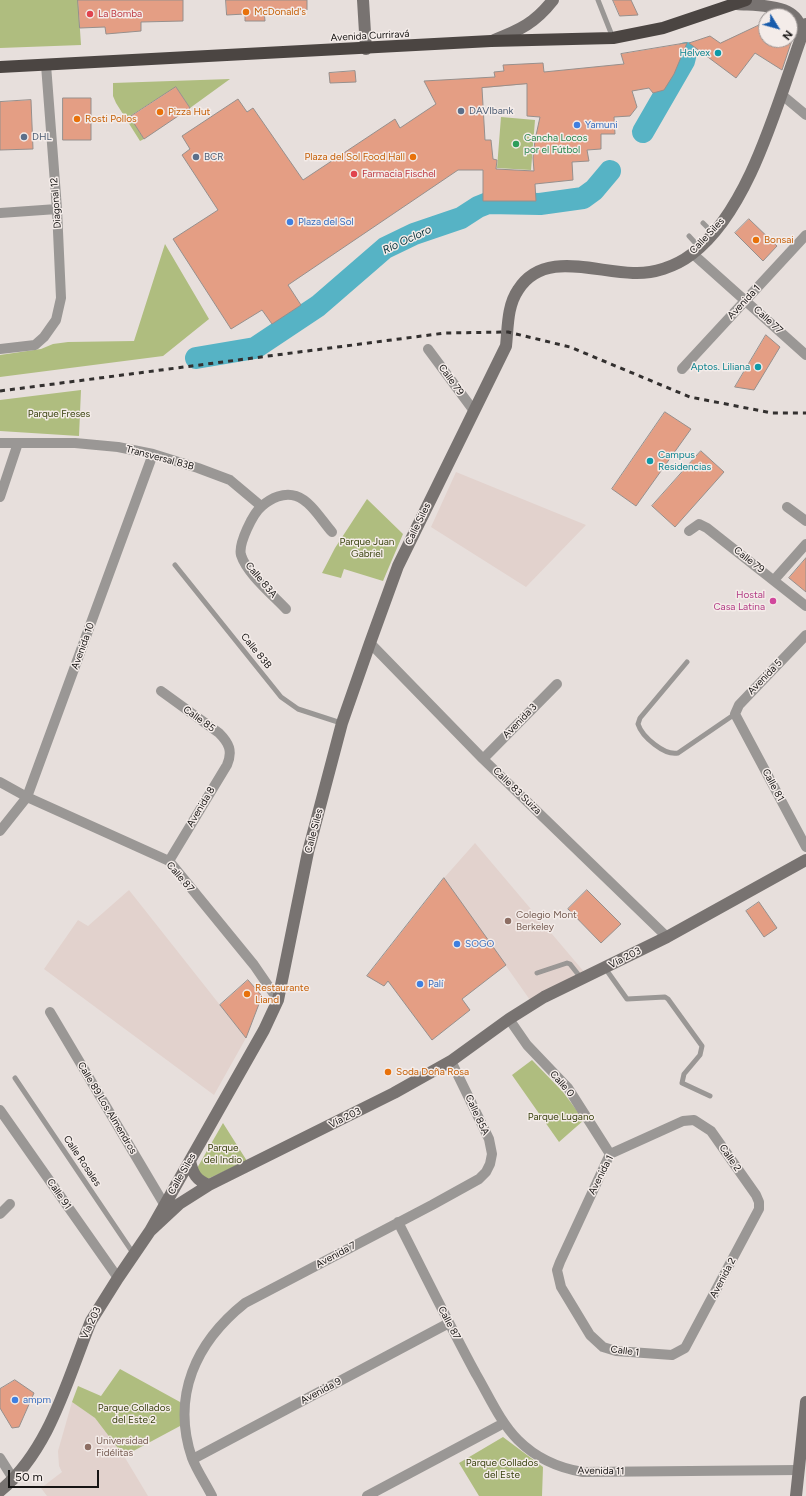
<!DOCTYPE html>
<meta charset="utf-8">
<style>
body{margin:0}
#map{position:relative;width:806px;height:1496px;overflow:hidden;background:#e7dfdc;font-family:Figtree,sans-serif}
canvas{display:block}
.north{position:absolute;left:758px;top:8px;width:40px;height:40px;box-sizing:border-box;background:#f4ece9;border:1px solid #9c9694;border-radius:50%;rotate:127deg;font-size:11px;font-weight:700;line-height:16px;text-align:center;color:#171514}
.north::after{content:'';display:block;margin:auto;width:14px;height:18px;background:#185bab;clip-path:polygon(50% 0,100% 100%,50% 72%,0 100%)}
.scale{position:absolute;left:8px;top:1470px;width:91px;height:18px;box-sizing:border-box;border:2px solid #171514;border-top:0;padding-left:5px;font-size:12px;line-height:14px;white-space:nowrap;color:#171514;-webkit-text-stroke:3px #f4ece9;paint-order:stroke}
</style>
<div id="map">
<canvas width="806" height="1496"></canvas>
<div class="north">N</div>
<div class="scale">50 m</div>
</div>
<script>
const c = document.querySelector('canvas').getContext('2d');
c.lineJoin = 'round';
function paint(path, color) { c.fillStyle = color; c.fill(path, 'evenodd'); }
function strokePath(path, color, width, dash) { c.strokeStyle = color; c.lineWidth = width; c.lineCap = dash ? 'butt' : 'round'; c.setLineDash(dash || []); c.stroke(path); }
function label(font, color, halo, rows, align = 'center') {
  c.font = font + ' Figtree,sans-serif'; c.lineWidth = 3; c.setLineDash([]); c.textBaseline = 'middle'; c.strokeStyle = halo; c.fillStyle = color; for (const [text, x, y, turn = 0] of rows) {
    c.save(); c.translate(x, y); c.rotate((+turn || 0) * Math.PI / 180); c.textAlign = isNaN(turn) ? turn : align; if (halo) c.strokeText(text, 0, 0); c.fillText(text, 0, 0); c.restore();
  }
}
paint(new Path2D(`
 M456,472L586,525L526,587L431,527Z
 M475,843L585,973L530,1000L444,878Z
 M129,890L246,1038L214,1095L44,969L78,920L88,926Z
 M72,1402L95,1418L124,1456L148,1496H47L41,1488L62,1472L59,1466L58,1451Z`), '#e2d2cd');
paint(new Path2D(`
 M0,0H78L81,45L0,48Z
 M230,79L190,108L176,87L130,116L144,139L140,141L116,103L113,96V83Z
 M501,117L535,120L531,170L497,168Z
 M165,244L209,319L163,356L0,377V355L41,349L53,344L68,342L134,341Z
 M81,390L79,436L0,431V400Z
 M367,499L403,534L383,581L344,569L341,578L322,573L335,548Z
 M532,1060L563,1092L584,1120L559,1142L512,1075Z
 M223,1123L247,1161L203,1181L196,1170Z
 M120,1369L180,1402V1426L124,1456L95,1418L72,1402L78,1386L101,1396Z
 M503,1437L543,1467L542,1496H479L459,1463Z`), '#afbd7f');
strokePath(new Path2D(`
 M643,132L684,61L686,53
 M196,358L255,348L318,306L385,248L414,234L461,218L478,207L488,203L540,204L583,198L594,190L610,171`), '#56b3c5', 22);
const building = new Path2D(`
 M78,0H183V21L141,22V31L106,34L105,27L80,28Z
 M226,0H307V10H264L265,21H245V14L227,15Z
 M613,0H631L638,15L620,16Z
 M766,22V40H792L782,70L755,53L736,78L689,43L710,36L720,43Z
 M687,43L674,74L664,90L653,93L649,88L632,91L637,107L630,116L614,117L615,134H601V149L587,150L589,161L572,162L573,180L535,184L536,201H483V170H458L288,285L301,305L272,324L262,310L231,329L173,239L218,210L182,155L190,149L182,136L238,99L247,112L253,108L303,180L395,119L400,128L436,104L424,81L495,77L494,72L504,71L503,65L543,63L544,72L624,64L621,54ZM527,84V116L540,117L535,140L533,158L534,171L496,169L497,160L493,159L491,140H485L482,88Z
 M355,71L356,82L330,83L329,73Z
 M176,87L190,108L144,139L130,117Z
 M63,98H91V140H63Z
 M31,100L33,149L0,150V102Z
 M749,219L777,246L763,261L735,233Z
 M766,335L780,347L754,390L735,387Z
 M665,412L691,429L636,506L612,489Z
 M701,451L724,472L675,527L652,506Z
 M806,558V592L789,578Z
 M444,878L506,965L462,999L470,1010L432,1040L388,981L384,986L367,976Z
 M587,890L621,924L601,943L568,909Z
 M759,902L777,928L764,937L746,911Z
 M248,980L262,996L246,1038L220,1005Z
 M15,1380L34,1393L19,1427L12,1428L0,1408V1389Z`);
paint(building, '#e49e84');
strokePath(building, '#968f8c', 1);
strokePath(new Path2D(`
 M598,0L613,38
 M703,223L713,233
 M689,236L699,247
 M175,565L281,697L298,709L341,723
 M687,662L640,718L638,724C642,737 665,756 678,753L735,714
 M605,968L627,999L665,997L668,999L702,1046L700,1055L684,1074L682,1083L710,1096
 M537,973L567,963L570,964L581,978
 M15,1078L133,1253`), '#9a9795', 5);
strokePath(new Path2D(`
 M782,95L806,115
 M0,213L57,209
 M693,254L806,355
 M0,349L35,345L44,337L56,320L61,298L57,209L46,65
 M428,349L474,411
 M682,369L806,235
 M0,443H75L118,447L153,454L198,468L230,480L261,506
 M0,497L18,443
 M787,507L806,521
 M689,531L699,524L707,528L806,606
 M774,580L806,544
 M286,609C273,595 247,574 241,555C238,544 253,513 262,506C271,498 284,492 296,496C311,501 322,521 332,532
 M806,635L739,705L735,714L806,847
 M370,643L483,759L667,937
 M161,691L219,733C229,743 233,751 227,765L169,861
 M483,759L557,684
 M0,782L27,797L169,861L254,965L278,1000
 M0,831L27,797L153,454
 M50,1012L164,1204
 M509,1019L527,1045L568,1088L610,1154
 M0,1110L118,1278
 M694,1120L711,1131L756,1195L759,1202V1209L685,1348L672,1355L616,1351L603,1347L590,1335L561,1287L557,1270L560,1262L610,1154L683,1121Z
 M0,1214L10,1204
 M398,1222C424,1273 449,1324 476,1374C489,1396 500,1422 518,1440C536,1458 558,1468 583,1472L798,1470
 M0,1458L14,1480
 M193,1459L449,1323
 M212,1496C206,1484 197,1471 192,1458C171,1396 196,1342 245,1303L432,1205L479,1179L486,1172L490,1164L492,1154L489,1139L451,1061
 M367,1496L504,1423`), '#9a9795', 10);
strokePath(new Path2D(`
 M363,0L366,49
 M737,4C761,6 803,3 801,37
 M494,40C520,30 535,23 553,0
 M190,1161C193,1174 196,1180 209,1185
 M150,1231L264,1030L278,1000L308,852L342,723L370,643L398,566L506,346C508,328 507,306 518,290C543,250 594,272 633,273C653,274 675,267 692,254C752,209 780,93 806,24
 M0,1491C50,1450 67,1380 91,1321L118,1278L150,1231L179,1204L209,1185L394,1093L451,1061L509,1019L544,997L667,937L806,860
 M796,1496L806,1402`), '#787371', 12);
strokePath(new Path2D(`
 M0,67L491,41L613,38L663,28L746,0`), '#4b4542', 12);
strokePath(new Path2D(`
 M0,391L445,333L508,332L570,347L690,397L772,413H806`), '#33302f', 3, [5, 5]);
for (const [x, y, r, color] of [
 [246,12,4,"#e8710a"],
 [90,14,4,"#e0444e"],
 [718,53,4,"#0f9aa8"],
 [461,111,4,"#5c6f8a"],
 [160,112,4,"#e8710a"],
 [77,119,4,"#e8710a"],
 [577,125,4,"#3f7fe0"],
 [24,137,4,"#5c6f8a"],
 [516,144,4,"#2e9e5b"],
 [196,157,4,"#5c6f8a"],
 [413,157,4,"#e8710a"],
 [354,174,4,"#e0444e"],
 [290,222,4,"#3f7fe0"],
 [756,240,4,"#e8710a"],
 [758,367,4,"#0f9aa8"],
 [650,461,4,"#0f9aa8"],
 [773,601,4,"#d1479c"],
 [508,921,4,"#8d6e63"],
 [457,944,4,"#3f7fe0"],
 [420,984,4,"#3f7fe0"],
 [247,994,4,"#e8710a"],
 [388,1072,4,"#e8710a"],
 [15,1400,4,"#3f7fe0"],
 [88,1447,4,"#8d6e63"]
]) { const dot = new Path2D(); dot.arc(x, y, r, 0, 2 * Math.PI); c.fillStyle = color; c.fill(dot); strokePath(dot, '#f4ece9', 1.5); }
label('10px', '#c56008', '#f4ece9', [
 ["McDonald's",254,12],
 ["Pizza Hut",168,112],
 ["Rosti Pollos",85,119],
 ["Plaza del Sol Food Hall",405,157,"right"],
 ["Bonsai",764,240],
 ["Restaurante",255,988],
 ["Liand",255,1000],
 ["Soda Doña Rosa",396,1072]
], 'left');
label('10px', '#be3a42', '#f4ece9', [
 ["La Bomba",98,14],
 ["Farmacia Fischel",362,174]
], 'left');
label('10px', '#171514', '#f4ece9', [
 ["Avenida Curriravá",370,36,-3],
 ["Diagonal 12",56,203,-94],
 ["Calle Siles",707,236,-47],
 ["Avenida 1",744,302,-47],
 ["Calle 77",768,320,42],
 ["Calle 79",451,380,54],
 ["Transversal 83B",160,458,15],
 ["Calle Siles",418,524,-64],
 ["Calle 79",749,560,38],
 ["Calle 83A",261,580,50],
 ["Avenida 10",83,646,-70],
 ["Calle 83B",256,651,51],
 ["Avenida 5",765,677,-46],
 ["Calle 85",199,719,36],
 ["Avenida 3",520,721,-46],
 ["Calle 81",773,785,62],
 ["Calle 83 Suiza",517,791,44],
 ["Avenida 8",201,807,-59],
 ["Calle Siles",314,831,-75],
 ["Calle 87",180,877,49],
 ["Vía 203",625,958,-27],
 ["Calle 0",562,1084,49],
 ["Calle 89 Los Almendros",107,1108,59],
 ["Calle 85A",477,1115,65],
 ["Vía 203",345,1118,-26],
 ["Calle 2",730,1158,55],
 ["Calle Rosales",82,1161,56],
 ["Calle Siles",182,1174,-60],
 ["Avenida 1",601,1175,-63],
 ["Calle 91",59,1194,55],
 ["Avenida 7",336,1255,-28],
 ["Avenida 2",723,1278,-62],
 ["Vía 203",91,1323,-65],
 ["Calle 87",449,1323,62],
 ["Calle 1",625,1351,7],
 ["Avenida 9",321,1391,-28],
 ["Avenida 11",601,1471,1]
]);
label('10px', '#0d838f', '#f4ece9', [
 ["Helvex",710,53],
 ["Aptos. Liliana",750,367],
 ["Campus",658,455,"left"],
 ["Residencias",658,467,"left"]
], 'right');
label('10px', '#4e5e75', '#f4ece9', [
 ["DAVIbank",469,111],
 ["DHL",32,137],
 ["BCR",204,157]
], 'left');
label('10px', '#366cbe', '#f4ece9', [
 ["Yamuni",585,125],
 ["Plaza del Sol",298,222],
 ["SOGO",465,944],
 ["Palí",428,984],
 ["ampm",23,1400]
], 'left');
label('10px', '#27864d', '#f4ece9', [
 ["Cancha Locos",524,138],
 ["por el Fútbol",524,150]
], 'left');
label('10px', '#3a430f', '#f4ece9', [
 ["Parque Freses",59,414],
 ["Parque Juan",367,542],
 ["Gabriel",367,554],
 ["Parque Lugano",561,1117],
 ["Parque",223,1148],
 ["del Indio",223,1160],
 ["Parque Collados",134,1408],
 ["del Este 2",134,1420],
 ["Parque Collados",502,1463],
 ["del Este",502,1475]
]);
label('10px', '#b23c85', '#f4ece9', [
 ["Hostal",765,595],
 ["Casa Latina",765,607]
], 'right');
label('10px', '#785e54', '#f4ece9', [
 ["Colegio Mont",516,915],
 ["Berkeley",516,927],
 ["Universidad",96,1441],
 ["Fidélitas",96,1453]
], 'left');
label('italic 11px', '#002f37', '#f4ece9', [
 ["Río Ocloro",407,240,-25]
]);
</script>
